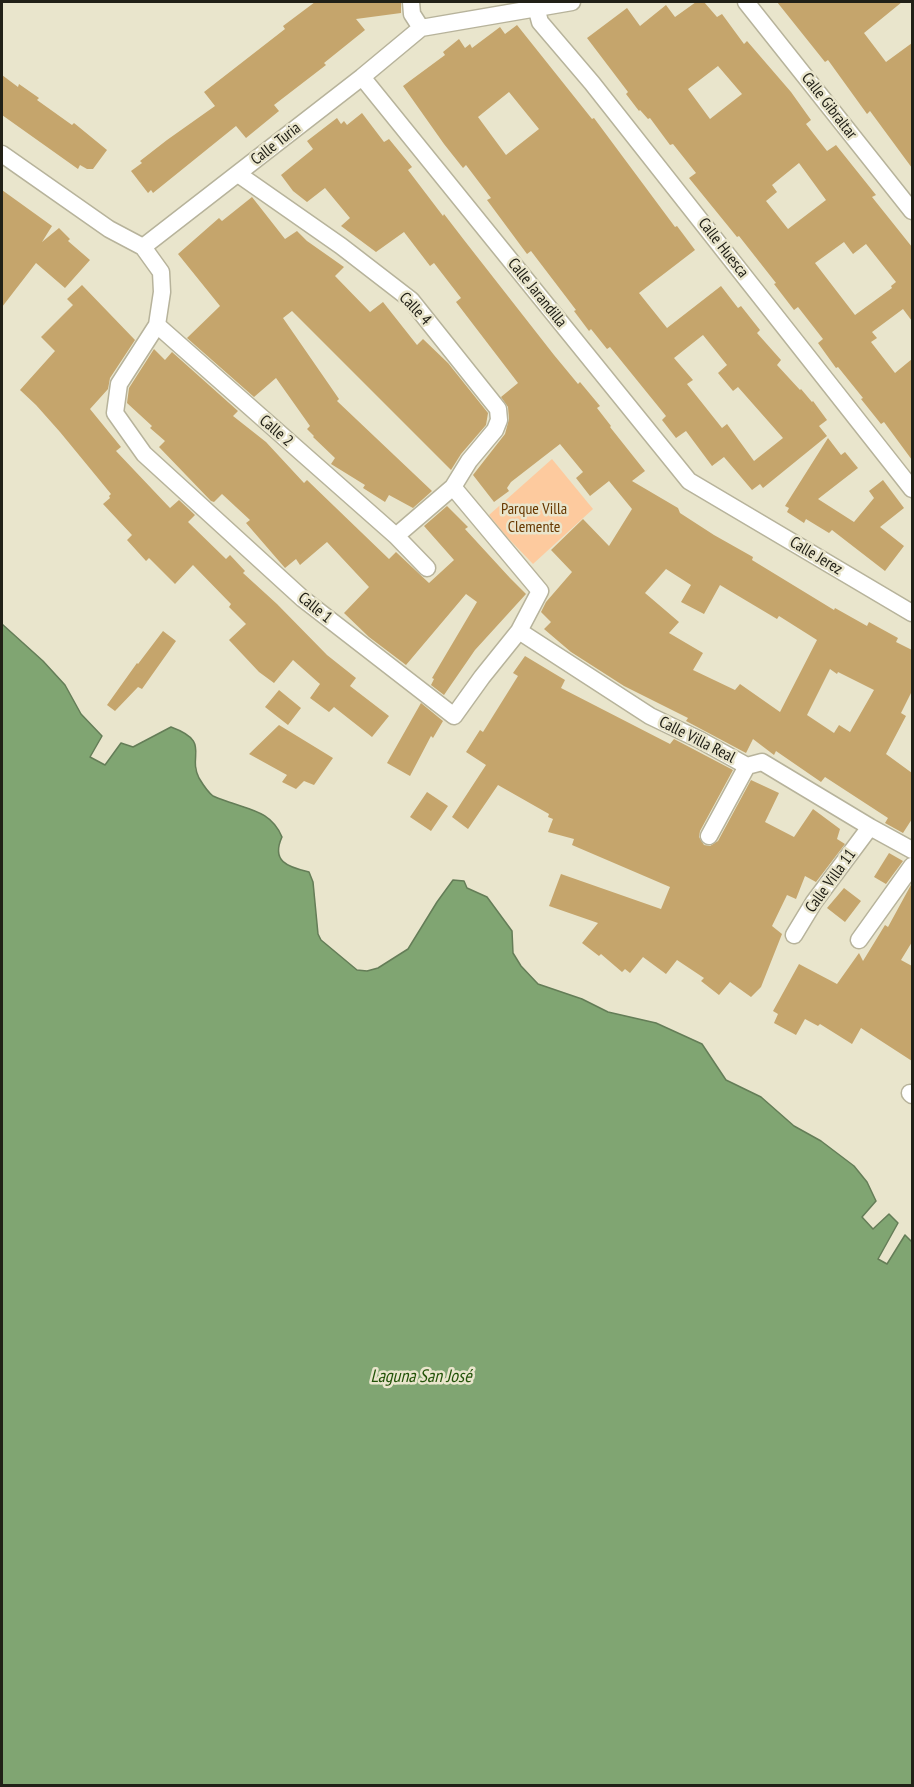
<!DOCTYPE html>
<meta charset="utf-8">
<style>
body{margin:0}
#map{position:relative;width:914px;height:1787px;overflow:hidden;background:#e9e5cc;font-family:"PT Sans Narrow",sans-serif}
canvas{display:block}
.frame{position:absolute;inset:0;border:3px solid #212017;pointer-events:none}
</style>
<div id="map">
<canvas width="914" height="1787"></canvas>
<div class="frame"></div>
</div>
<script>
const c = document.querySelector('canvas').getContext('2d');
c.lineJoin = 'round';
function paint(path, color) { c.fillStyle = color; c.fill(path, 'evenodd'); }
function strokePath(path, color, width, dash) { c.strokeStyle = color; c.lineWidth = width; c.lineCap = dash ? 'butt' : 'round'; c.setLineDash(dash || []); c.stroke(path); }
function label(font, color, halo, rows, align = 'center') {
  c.font = font + ' "PT Sans Narrow",sans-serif'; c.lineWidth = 5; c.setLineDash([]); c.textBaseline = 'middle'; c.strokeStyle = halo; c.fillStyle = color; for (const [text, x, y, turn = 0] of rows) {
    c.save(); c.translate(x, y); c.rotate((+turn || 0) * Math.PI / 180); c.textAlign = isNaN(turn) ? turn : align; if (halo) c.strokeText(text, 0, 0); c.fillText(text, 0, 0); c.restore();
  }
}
paint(new Path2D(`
 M552,459L593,509L533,564L507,537L489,515Z`), '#fdca9e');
const water = new Path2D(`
 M2,624L43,661L65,685L81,714L102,736L90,757L105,765L121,743L133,747L171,727C212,742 187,755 199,778C202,783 209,793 213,796C217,798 223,800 226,801C250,810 271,811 282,837C271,861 287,867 309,872L313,882L318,934L321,940L357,970L367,971L378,968L408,949L437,902L453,880L464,881L467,888L487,897L512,931L513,953L521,966L538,984L582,999L608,1012L656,1023L702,1044L726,1080L761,1097L794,1126L821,1141L854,1166L867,1182L876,1201L862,1217L873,1229L889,1214L898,1223L878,1259L887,1264L905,1235L912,1242V1785H2Z`);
paint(water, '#80a572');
strokePath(water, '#647d57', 1.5);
paint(new Path2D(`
 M315,2H401V13L356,19L365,30L324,63L326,65L274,105L279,111L246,138L236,126L153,193L151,190L148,193L131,171L142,163L140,161L167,140L215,106L204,92L285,29L283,26Z
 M696,2H704L717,17L722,14L744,44L747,41L791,92L811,120L806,124L827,151L836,145L876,195L872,197L912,247V321L903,309L872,332L877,338L871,342L895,373L912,359V460L884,422L881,424L861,399L863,398L838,367L836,368L818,343L823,339L798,307L794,310L774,284L776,283L739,236L737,237L689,178L696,173L673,144L670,145L650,118L648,119L640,110L639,111L626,94L628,92L587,38L627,8L640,26L666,5L675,17ZM718,66L742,94L710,119L688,89ZM799,163L826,200L788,229L766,201L777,192L772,185ZM844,242L853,254L866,244L896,282L891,286L892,288L855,315L815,263Z
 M777,2H902L864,33L886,62L912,43V168L870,111L867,114L828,60L825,62Z
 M517,25L592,119L594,118L675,227L677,226L695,250L639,293L667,328L721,286L738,308L741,306L760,330L757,333L781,360L777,365L800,390L801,389L812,402L813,401L827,420L819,426L827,436L763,488L760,484L752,490L724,457L712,466L686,431L676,438L662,420L666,416L610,347L607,349L591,329L589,331L574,311L576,310L531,251L527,254L487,200L491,198L466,165L463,168L444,144L403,86L445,55L443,52L459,39L465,48L470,44L472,48L500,27L505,34ZM509,92L539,129L506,155L478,117ZM703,335L727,365L718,373L733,391L738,387L783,438L754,461L727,424L722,428L687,384L693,380L674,358Z
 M2,75L18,87L19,84L39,98L37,100L72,125L74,123L107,150L93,169H87L80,165L78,169L2,115Z
 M362,113L384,142L389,139L412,167L408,170L443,216L444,214L464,240L554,355L578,384L580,382L600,406L597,408L611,426L610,427L645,471L632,481L678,508L680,513L714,535L753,557L752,560L834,610L835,608L867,626L869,622L898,638L896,642L912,650V691L901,713L906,716L886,754L912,773V819L903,833L885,823L888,818L825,777L821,782L776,751L774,755L753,739L746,753L686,721L688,718L624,686L571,652L544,629L551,622L541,612L546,602L572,572L551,550L583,519L609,546L632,509L609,481L590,496L576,478L583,472L560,444L511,482L507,488L509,491L494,502L473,475L505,434L509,419L508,407L501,397L518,383L456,302L461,298L434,263L430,266L404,232L376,252L341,226L350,218L325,188L307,202L293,191L281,175L313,149L307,141L337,118L341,124L344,121L347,125ZM666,569L691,585L681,602L704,614L720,585L777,619L779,616L817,640L780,712L740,684L735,690L693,670L703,653L669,633L679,622L645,593ZM830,669L837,674L838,672L874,690L850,732L839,725L834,733L807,715Z
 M2,190L52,226L42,242L59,228L70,239L68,241L90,260L65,288L36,263L2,307Z
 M252,197L285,239L297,231L307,241L344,267L335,276L370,312L383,302L417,345L423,339L448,363L488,413L486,425L461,454L451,470L292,311L283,318L339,399L337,401L432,491L413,508L389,495L385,502L363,488L365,485L331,464L335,458L313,437L314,436L307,429L310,426L276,378L254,397L187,338L220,306L178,254L219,218L222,221Z
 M82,285L135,340L110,378L108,389L90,409L121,447L116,451L170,508L179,500L195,515L188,522L226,559L230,555L245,571L243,573L277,604L327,655L356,678L350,686L389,716L372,737L334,707L329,712L310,698L320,684L293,660L274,683L259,672L229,640L246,624L229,607L231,604L193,565L175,584L149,558L146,561L127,540L132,535L103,504L110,498L109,496L111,494L60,432L36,405L20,390L55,351L41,337L73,305L67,299Z
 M154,349L165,360L172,352L238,411L233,416L266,442L304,483L307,480L389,559L396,552L429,583L454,560L424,526L447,506L468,527L465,529L510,578L526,594L475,650L444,695L431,685L434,679L432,678L477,602L466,594L406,665L369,637L344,613L369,587L327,542L300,565L296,559L285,568L246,523L250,520L222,494L214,502L211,501L159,447L165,441L150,428L152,426L127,403L129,388Z
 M828,438L841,455L845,452L858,468L818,499L854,522L874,498L869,491L883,480L904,508L880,527L904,546L885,571L832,530L829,533L806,519L804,523L787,512L789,508L785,506Z
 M163,631L176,641L142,689L138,687L115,711L107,705L137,663L138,664Z
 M525,656L565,680L561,688L670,744L674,739L733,770L700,831L699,837L704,845L710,846L718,841L751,780L779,793L765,822L794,837L813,809L840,829L837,839L845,844L816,882L805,876L796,899L787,895L772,926L782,934L761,987L751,997L730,982L719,995L701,981L704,978L677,960L666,974L643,957L630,973L625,969L622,972L601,954L599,956L582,943L598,923L549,906L561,874L661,909L670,887L572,845L574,839L548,832L553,819L548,817L549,814L498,785L468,829L452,817L486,765L466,752L480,730L483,732L518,676L513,673Z
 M279,690L301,708L288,725L265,707Z
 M421,703L443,721L433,738L431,736L410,776L387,763Z
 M279,725L333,758L314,785L304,781L296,789L282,782L287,775L249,754Z
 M427,792L448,806L431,831L410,817Z
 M889,853L903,861L886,884L874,877Z
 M912,883V942L901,960L912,966V1061L861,1028L852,1044L820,1024L818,1026L805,1019L796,1035L774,1023L778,1014L773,1011L799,964L837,984L859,953L863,961L885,925L888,927Z
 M844,888L861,901L845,922L827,908Z`), '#c5a56c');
const street = new Path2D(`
 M411,2L412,14L421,28
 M746,2L912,211
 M536,7L540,22L592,83L912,489
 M362,77L689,481L912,613
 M2,154L109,229L143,247L362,77L421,28L572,2
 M238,174L341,246L411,300L498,409L499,420L495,430L469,461L453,487L396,536
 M143,247L161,272L162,292L157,325L119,384L115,413L144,454L303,599L454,716L482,677L519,631L540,591L453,487
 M157,325L396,536L427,568
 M519,631L650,716L700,740L747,766L762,762L870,827L912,850
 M709,836L747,766
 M794,935L814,902L870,827
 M859,940L912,866
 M910,1093L912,1095`);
strokePath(street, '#b7b39b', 19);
strokePath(street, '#fff', 16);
label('16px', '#212017', '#e9e5cc', [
 ["Calle Gibraltar",829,106,52],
 ["Calle Turia",276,144,-38],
 ["Calle Huesca",723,248,52],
 ["Calle Jarandilla",537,293,51],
 ["Calle 4",415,309,47],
 ["Calle 2",276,431,41],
 ["Calle Jerez",816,556,31],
 ["Calle 1",315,608,39],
 ["Calle Villa Real",697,740,27],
 ["Calle Villa 11",831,881,-54]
]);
label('16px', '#673800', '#e9e5cc', [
 ["Parque Villa",534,509],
 ["Clemente",534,527]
]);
label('italic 18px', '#235309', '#e9e5cc', [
 ["Laguna San José",421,1377]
]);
</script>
